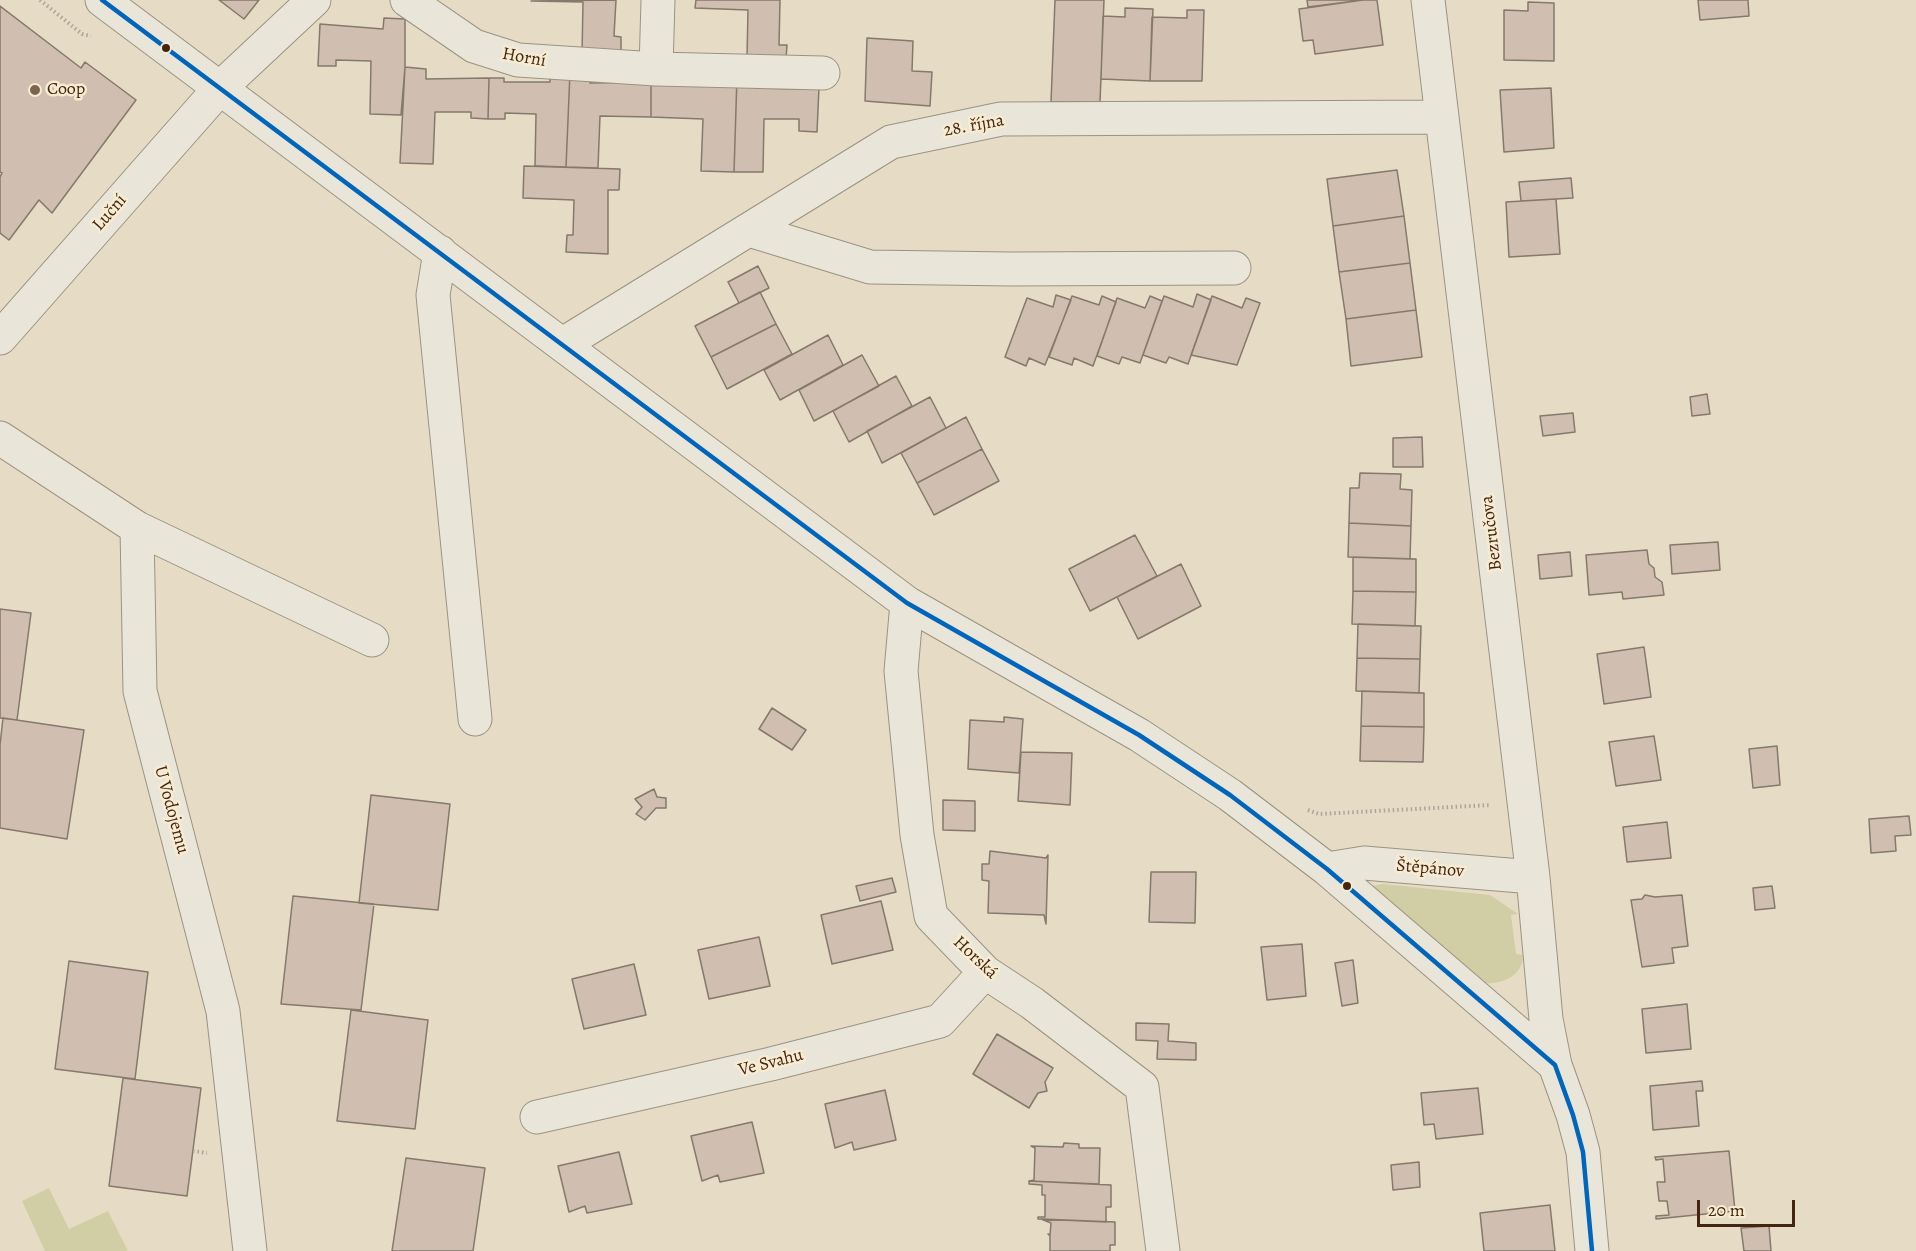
<!DOCTYPE html>
<meta charset="utf-8">
<style>
body{margin:0}
#map{position:relative;width:1916px;height:1251px;overflow:hidden;background:#e6dcc5;font-family:Alegreya,serif}
canvas{display:block}
.scale{position:absolute;left:1697px;top:1200px;width:98px;height:27px;box-sizing:border-box;border:3px solid #432511;border-top:0;padding-left:8px;font-size:18px;line-height:21px;white-space:nowrap;color:#432511;-webkit-text-stroke:4px #f7ecd1;paint-order:stroke}
</style>
<div id="map">
<canvas width="1916" height="1251"></canvas>
<div class="scale">20 m</div>
</div>
<script>
const c = document.querySelector('canvas').getContext('2d');
c.lineJoin = 'round';
function paint(path, color) { c.fillStyle = color; c.fill(path, 'evenodd'); }
function strokePath(path, color, width, dash) { c.strokeStyle = color; c.lineWidth = width; c.lineCap = dash ? 'butt' : 'round'; c.setLineDash(dash || []); c.stroke(path); }
function label(font, color, halo, rows, align = 'center') {
  c.font = font + ' Alegreya,serif'; c.lineWidth = 5; c.setLineDash([]); c.textBaseline = 'middle'; c.strokeStyle = halo; c.fillStyle = color; for (const [text, x, y, turn = 0] of rows) {
    c.save(); c.translate(x, y); c.rotate((+turn || 0) * Math.PI / 180); c.textAlign = isNaN(turn) ? turn : align; if (halo) c.strokeText(text, 0, 0); c.fillText(text, 0, 0); c.restore();
  }
}
paint(new Path2D(`
 M1383,884L1490,895L1518,914L1511,915L1516,954L1523,955C1523,976 1502,985 1483,983L1369,891L1372,886Z
 M49,1188L69,1229L108,1211L128,1251H45L22,1201Z`), '#d1cea5');
const building = new Path2D(`
 M219,0H259L244,19Z
 M616,0L614,36L621,37V56L582,55L583,2L531,1Z
 M696,0H780L779,45H787L786,59L747,58L748,10L695,8Z
 M1055,0H1104L1100,102H1051Z
 M1307,0H1363L1308,7Z
 M1363,0H1377L1383,45L1315,54L1313,40L1303,41L1299,9Z
 M1698,0H1748L1749,16L1700,20Z
 M1528,2L1554,3V61L1504,60V10L1528,11Z
 M0,6L81,68L85,62L136,100L52,213L39,200L9,240L0,233V177L2,173L0,172Z
 M1125,8L1153,9L1150,81L1101,79L1103,16L1125,17Z
 M1187,10H1204L1202,81H1150L1152,17L1187,18Z
 M384,18L405,19V67L401,115L370,114L371,61L336,60V66H318L320,24L383,29Z
 M867,38L913,41L912,71L932,72L930,106L865,101Z
 M405,67L426,69V79L489,78L488,119L471,118V112H435L433,164L400,163Z
 M550,71L570,72L566,167L535,166L536,114L505,113V119H488L489,78H504V82H550Z
 M570,72H590V83L651,82V117L600,116L598,168L566,167Z
 M737,76L734,172L701,171L703,119L651,117V82Z
 M737,76L755,88L801,89V86L819,87L817,132L799,131V119H764L763,172H734Z
 M1551,88L1554,148L1504,152L1500,90Z
 M524,166L620,169L619,190H608V254L566,252L567,235H573L574,200L523,198Z
 M1397,170L1404,216L1333,226L1327,179Z
 M1571,178L1573,198L1521,201L1519,182Z
 M1556,199L1560,254L1509,257L1506,202Z
 M1404,216L1410,263L1339,272L1333,226Z
 M1410,263L1416,310L1346,319L1339,272Z
 M758,266L769,288L739,303L728,282Z
 M760,292L776,324L711,357L695,326Z
 M1197,294L1211,300L1188,364L1169,357L1166,363L1143,355L1164,296L1193,307Z
 M1056,295L1071,300L1045,365L1029,358L1026,366L1005,357L1027,298L1053,307Z
 M1072,296L1099,305L1102,296L1116,302L1093,366L1074,358L1072,365L1049,357Z
 M1150,296L1162,301L1140,363L1122,357L1119,364L1097,356L1117,298L1145,308Z
 M1212,296L1242,308L1246,298L1260,303L1237,365L1191,355Z
 M1416,310L1422,357L1351,366L1346,319Z
 M776,324L792,354L727,389L711,357Z
 M828,335L843,365L780,400L764,370Z
 M862,355L879,386L814,421L799,390Z
 M896,376L912,406L849,442L833,411Z
 M1707,394L1710,414L1692,416L1690,397Z
 M930,397L946,428L882,463L867,431Z
 M1573,413L1575,432L1543,436L1540,416Z
 M966,417L982,449L917,483L901,453Z
 M1422,437L1423,467H1393V438Z
 M982,449L999,481L934,515L917,483Z
 M1360,473L1401,474L1400,489L1412,490L1411,526L1349,523L1350,488H1359Z
 M1349,523L1411,526L1410,559L1348,557Z
 M1135,535L1157,576L1090,611L1069,569Z
 M1718,542L1720,570L1672,574L1670,545Z
 M1647,550L1649,564L1654,568L1655,577L1662,582L1664,595L1623,599L1622,592L1589,595L1586,555Z
 M1570,552L1572,576L1540,579L1538,555Z
 M1353,557L1416,559V592L1353,591Z
 M1181,564L1201,606L1138,639L1117,597Z
 M1353,591L1416,592L1415,626L1352,624Z
 M0,609L31,613L17,720L0,718Z
 M1358,624L1421,626L1420,659L1357,658Z
 M1644,647L1651,697L1604,704L1597,654Z
 M1357,658L1420,659L1419,693L1356,691Z
 M1362,691L1424,693V727L1361,726Z
 M772,708L806,730L792,750L759,729Z
 M1004,717L1023,719L1019,773L968,769L970,720L1004,722Z
 M3,718L84,730L67,839L0,828V745Z
 M1361,726L1424,727L1423,762L1360,761Z
 M1654,736L1661,780L1616,786L1609,742Z
 M1777,746L1780,785L1753,788L1749,749Z
 M1021,752L1072,753L1070,805L1018,801Z
 M654,789L657,797L666,798V808H656L645,820L636,814L642,807L635,799Z
 M371,795L450,804L438,910L359,903Z
 M943,800L975,801V831L943,830Z
 M1909,816L1911,835L1895,836L1896,851L1871,853L1869,819Z
 M1667,822L1671,858L1627,862L1623,827Z
 M990,851L1046,858L1048,855L1046,924L1044,915L988,913L989,881L982,880V864H989Z
 M1151,872H1196L1195,923L1149,922Z
 M892,878L896,892L860,901L856,886Z
 M1772,886L1775,908L1755,910L1753,888Z
 M1645,895L1655,897L1682,895L1688,946L1672,948L1674,963L1642,967L1631,900L1642,899Z
 M293,896L374,904L361,1010L281,1004Z
 M881,901L893,950L832,964L821,915Z
 M759,937L770,986L709,999L698,950Z
 M1302,944L1306,996L1267,1000L1261,947Z
 M1353,960L1358,1003L1342,1006L1335,963Z
 M69,961L148,972L135,1079L55,1069Z
 M634,964L646,1015L584,1029L572,979Z
 M1687,1004L1691,1049L1646,1053L1642,1009Z
 M351,1010L428,1020L415,1129L337,1121Z
 M1136,1023L1169,1024L1168,1041L1196,1043V1060L1157,1059L1158,1041L1136,1040Z
 M997,1034L1053,1068L1045,1082L1047,1091L1038,1093L1029,1108L973,1074Z
 M123,1078L201,1088L187,1196L109,1186Z
 M1702,1081L1703,1091H1696L1699,1126L1653,1130L1650,1086Z
 M1478,1088L1483,1134L1436,1139L1434,1124L1424,1125L1421,1093Z
 M885,1090L896,1140L854,1150L852,1142L835,1148L825,1104Z
 M752,1122L764,1173L720,1182L718,1175L702,1181L691,1136Z
 M1064,1143L1079,1144V1148H1100L1099,1184L1029,1181L1034,1180L1035,1148L1031,1146L1063,1147Z
 M1729,1151L1735,1211L1656,1219V1216L1669,1215L1667,1201H1659L1657,1182H1665L1663,1159L1656,1160L1655,1157Z
 M619,1152L632,1204L587,1213L585,1206L569,1212L558,1166Z
 M406,1158L485,1168L473,1251H392Z
 M1419,1162L1420,1187L1393,1190L1391,1165Z
 M1029,1181L1111,1185V1207H1106V1222L1038,1219V1217H1045V1195H1042V1185L1029,1184Z
 M1550,1205L1555,1251H1484L1480,1213Z
 M1041,1219L1115,1222V1245H1110V1251H1050V1236L1048,1234L1050,1235L1051,1223Z
 M1769,1226L1771,1251H1744L1741,1228Z`);
paint(building, '#d0bfb1');
strokePath(building, '#84796b', 1.5);
const minor = new Path2D(`
 M102,0L907,603L1139,735L1230,795L1327,869L1555,1065L1573,1115L1583,1152L1592,1251
 M407,0L474,46L518,60L656,69L823,73
 M1428,0L1533,877L1546,1019L1555,1065
 M656,69L658,0
 M749,230L870,267L1010,269L1234,268
 M440,252L433,295L475,719
 M0,338L220,88L314,0
 M563,344L891,142L1001,119L1442,117
 M0,438L137,528L140,691L223,1011L250,1251
 M137,528L372,640
 M907,603L901,671L917,835L931,916L985,972L1032,1003L1142,1087L1163,1251
 M1327,869L1364,863L1533,877
 M537,1117L771,1064L940,1021L985,972`);
strokePath(minor, '#9b9282', 35);
strokePath(new Path2D(`
 M40,0L82,34L91,36
 M1308,810L1319,814L1491,805
 M193,1151L207,1153`), '#aba49a', 4, [1.5, 3]);
strokePath(minor, '#eae5d9', 33);
strokePath(new Path2D(`
 M102,0L907,603L1139,735L1230,795L1327,869L1555,1065L1573,1115L1583,1152L1592,1251`), '#0065bd', 4.5);
for (const [x, y, r, color] of [
 [166,48,5,"#432511"],
 [35,90,6,"#7c6550"],
 [1347,886,5,"#432511"]
]) { const dot = new Path2D(); dot.arc(x, y, r, 0, 2 * Math.PI); c.fillStyle = color; c.fill(dot); strokePath(dot, '#f7ecd1', 2); }
label('18px', '#432511', '#f7ecd1', [
 ["Horní",524,58,10],
 ["28. října",974,126,-10],
 ["Luční",110,213,-49],
 ["Bezručova",1492,533,-97],
 ["U Vodojemu",171,810,75],
 ["Štěpánov",1430,869,5],
 ["Horská",975,958,43],
 ["Ve Svahu",771,1063,-14]
]);
label('18px', '#432511', '#f7ecd1', [
 ["Coop",47,90]
], 'left');
</script>
